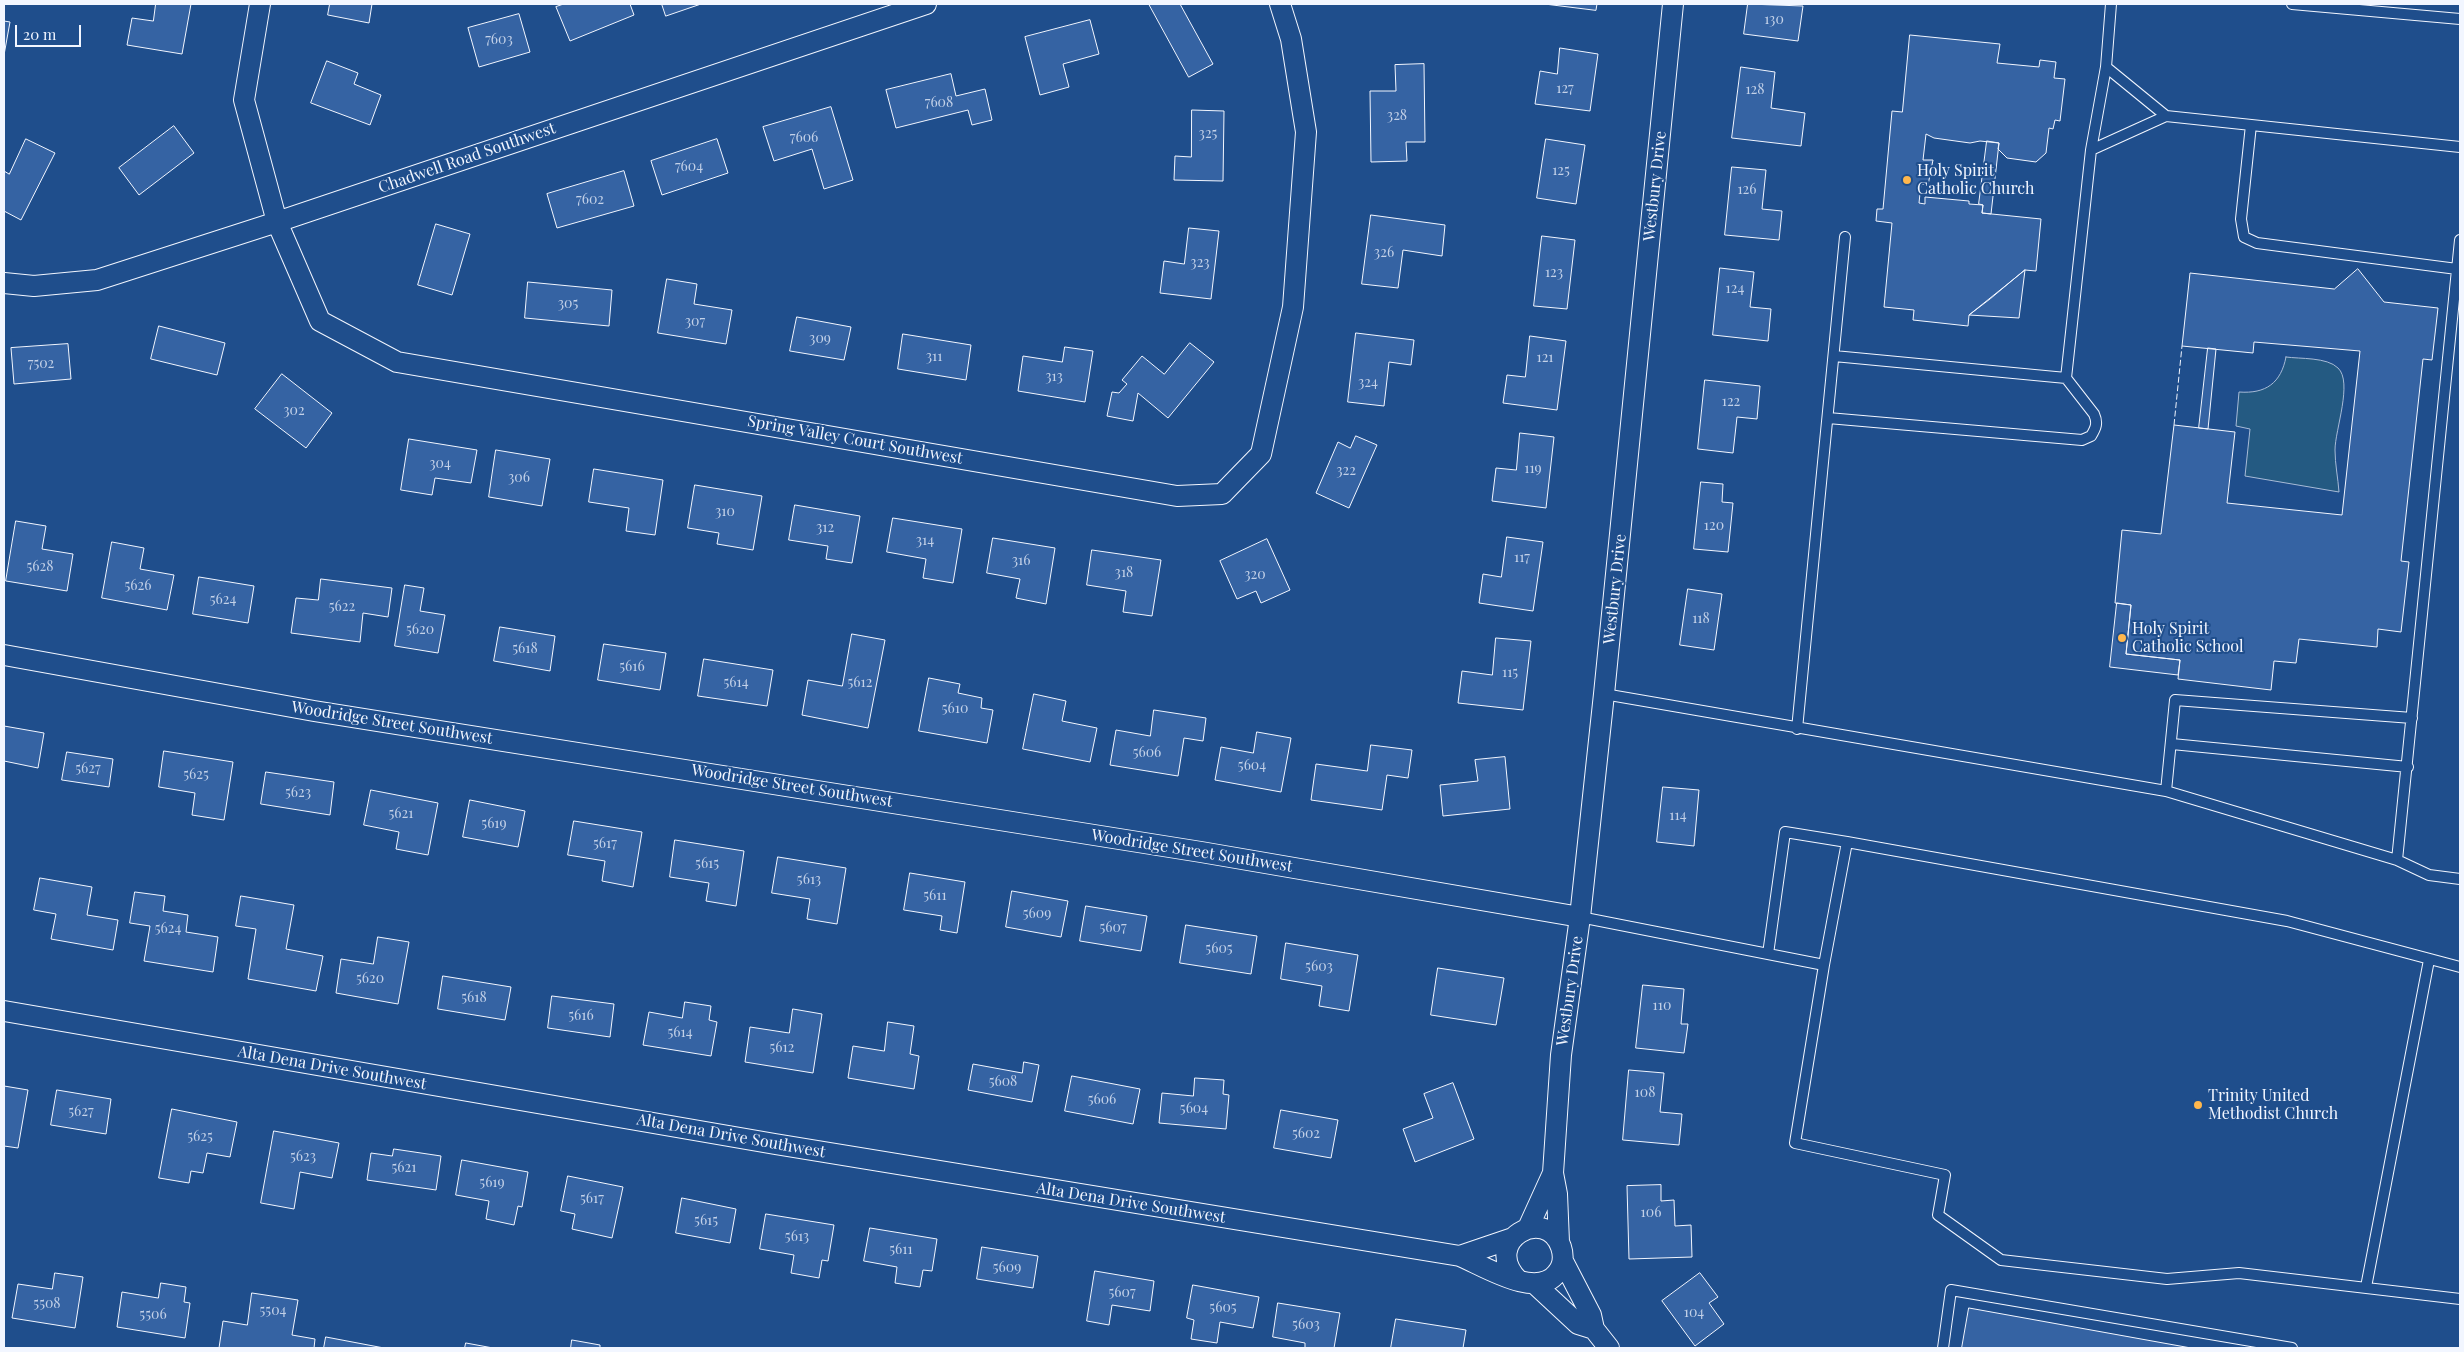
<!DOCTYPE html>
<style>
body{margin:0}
#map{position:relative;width:2464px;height:1352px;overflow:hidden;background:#1f4e8c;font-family:"Playfair Display",serif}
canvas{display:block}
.frame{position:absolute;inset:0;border:5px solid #f2f6ff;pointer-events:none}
.scale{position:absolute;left:15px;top:25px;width:66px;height:22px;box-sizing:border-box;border:2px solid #f2f6ff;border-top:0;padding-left:6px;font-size:15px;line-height:18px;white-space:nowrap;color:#f2f6ff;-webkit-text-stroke:4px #1f4e8c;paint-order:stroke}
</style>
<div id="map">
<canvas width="2464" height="1352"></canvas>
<div class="frame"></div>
<div class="scale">20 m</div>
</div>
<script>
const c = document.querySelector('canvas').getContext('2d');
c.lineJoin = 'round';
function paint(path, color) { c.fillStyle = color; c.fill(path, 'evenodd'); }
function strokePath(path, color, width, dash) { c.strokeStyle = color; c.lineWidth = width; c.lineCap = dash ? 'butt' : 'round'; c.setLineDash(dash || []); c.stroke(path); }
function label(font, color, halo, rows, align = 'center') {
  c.font = font + ' "Playfair Display",serif'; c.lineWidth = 4; c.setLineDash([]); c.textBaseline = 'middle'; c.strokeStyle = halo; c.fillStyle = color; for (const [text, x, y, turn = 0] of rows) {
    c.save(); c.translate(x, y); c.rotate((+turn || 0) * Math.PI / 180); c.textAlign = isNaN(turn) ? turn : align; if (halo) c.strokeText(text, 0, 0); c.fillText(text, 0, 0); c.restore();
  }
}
const green = new Path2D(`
 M2286,357C2300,359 2327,357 2338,368C2353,382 2335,430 2335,450C2335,464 2338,478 2339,492L2245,476L2250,429L2236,426L2239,392C2266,394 2281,383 2286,357Z`);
paint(green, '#245a82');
strokePath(green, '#a8bbd7', 1);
const building = new Path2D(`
 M156,4H191L182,54L127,45L132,18L153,21Z
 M330,4H372L369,23L328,15Z
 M564,4H630L634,15L570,41L556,7Z
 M662,4H701L666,16Z
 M1149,4H1180L1213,64L1189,77Z
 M1545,4H1597L1596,10Z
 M1748,4L1803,6L1798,41L1744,34Z
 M519,14L530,52L479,67L468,28Z
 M1090,20L1099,54L1063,64L1069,87L1040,95L1025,37Z
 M4,21L10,22L4,55Z
 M1910,35L2000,44L1997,63L2039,67L2040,60L2056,62L2054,78L2065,79L2060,121L2055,120L2053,129L2049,128L2046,153L2036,162L2007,158L1998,149L1999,143L1980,141L1970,143L1934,138L1926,134L1923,160H1933L1928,185L1921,184L1919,203L1925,204V197L1969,201V204L1983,205L1982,213L2041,219L2036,271L2025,270L1969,315L1968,326L1913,320L1914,310L1884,307L1892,223L1876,221L1877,209H1883L1892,111L1902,112Z
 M1560,48L1598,54L1590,111L1535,104L1540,71L1557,74Z
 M327,61L358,73L354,84L381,95L370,125L311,103Z
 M1424,64L1425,142H1406L1407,161L1371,162L1370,91H1396L1395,65Z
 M1741,67L1775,72L1771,108L1805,113L1801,146L1732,138Z
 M951,74L956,96L985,89L992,120L972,125L968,110L896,128L886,90Z
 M831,107L853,180L824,189L812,149L774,161L763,127Z
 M1192,110L1224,111L1223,181L1174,180L1175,156L1191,157Z
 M174,126L194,153L139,195L119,168Z
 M26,139L55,153L21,220L4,211V171L9,174Z
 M717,139L728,173L662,195L651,161Z
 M1546,139L1585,145L1576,204L1537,198Z
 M1987,141L1999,143L1991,214L1982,213L1983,205L1979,204Z
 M1732,167L1766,170L1762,209L1782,211L1779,240L1725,235Z
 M624,171L634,206L557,228L547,194Z
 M1371,215L1445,225L1442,256L1403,250L1398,288L1362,284Z
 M436,224L470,234L452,295L418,285Z
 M1189,228L1219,231L1211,299L1160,293L1164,261L1184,264Z
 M1542,236L1575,240L1567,309L1534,306Z
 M1720,268L1754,272L1750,307L1771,309L1768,341L1713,335Z
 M2358,269L2384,302L2438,308L2432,360L2423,359L2401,561L2409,562L2401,632L2378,629L2377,647L2299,639L2296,663L2274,661L2271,690L2178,679L2180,660L2126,654L2131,605L2115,603L2122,530L2161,534L2174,425L2235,432L2227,503L2342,515L2360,351L2254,342L2253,353L2182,346L2190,273L2334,289Z
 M2025,270L2019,318L1969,315L1990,299Z
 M667,279L697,284L694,304L732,310L726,344L658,333Z
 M528,282L612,290L609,326L525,318Z
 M797,317L851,327L844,360L790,351Z
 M159,326L225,343L217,375L151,359Z
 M1356,333L1414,340L1411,365L1389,362L1384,406L1348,402Z
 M903,334L971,345L966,380L898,369Z
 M1530,336L1566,341L1557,410L1503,403L1507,375L1525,377Z
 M1190,343L1214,362L1168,418L1138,393L1133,421L1107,416L1112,392L1119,393L1127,384L1122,380L1142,356L1164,374Z
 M68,344L71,379L14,384L11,348Z
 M1065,347L1093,351L1085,402L1018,391L1023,356L1062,362Z
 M2208,348L2216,349L2208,429L2199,428Z
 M282,374L332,413L306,448L255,409Z
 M1705,380L1760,386L1757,419L1737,417L1733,453L1698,449Z
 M1520,433L1554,437L1546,508L1492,501L1496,468L1516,470Z
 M1356,436L1377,445L1349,508L1316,493L1338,442L1350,448Z
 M409,439L477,450L471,483L435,478L432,495L401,490Z
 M496,450L550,459L542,506L489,497Z
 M594,469L663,480L655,535L626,531L629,508L589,502Z
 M1701,482L1723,484L1722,502L1733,503L1728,552L1694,549Z
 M695,485L762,496L753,550L717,544L719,533L688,528Z
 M795,505L860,516L852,563L826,559L828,546L789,540Z
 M893,518L962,529L953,583L923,578L926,559L887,552Z
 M16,521L46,526L42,549L73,554L67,591L6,581Z
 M1507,537L1543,542L1533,611L1479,603L1483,574L1501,577Z
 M993,538L1055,548L1046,604L1016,598L1020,579L987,573Z
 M1267,539L1290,590L1261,603L1256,591L1237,599L1220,561Z
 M112,542L144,548L140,569L174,575L167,610L102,598Z
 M1092,550L1161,560L1152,616L1123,612L1126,591L1087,585Z
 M199,577L254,586L248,623L193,614Z
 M321,579L392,588L388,617L363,613L360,642L291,633L296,598L318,600Z
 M405,585L424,588L420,611L445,615L438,653L395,646Z
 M1688,589L1722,594L1714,650L1680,645Z
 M2117,603L2131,605L2126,654L2180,660L2178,675L2110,667Z
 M500,627L555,636L550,671L494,661Z
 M852,634L885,640L868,728L802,715L808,680L842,686Z
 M1496,638L1531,641L1523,710L1458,703L1462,671L1492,675Z
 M604,644L666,653L660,690L598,680Z
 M704,659L773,670L767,706L698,696Z
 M929,678L960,684L958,693L982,698L981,708L993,710L987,743L919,731Z
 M1034,694L1066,701L1062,721L1097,728L1090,762L1023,749Z
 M1154,710L1206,718L1203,741L1184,738L1178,776L1110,765L1116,730L1150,736Z
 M4,726L44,733L38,768L4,761Z
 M1257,732L1291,738L1281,792L1215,780L1221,747L1253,753Z
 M1371,745L1412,750L1408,778L1387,775L1382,810L1311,800L1316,764L1367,771Z
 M164,751L233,762L224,820L192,815L195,793L159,787Z
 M67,752L113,759L109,787L62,780Z
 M1505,757L1510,809L1443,816L1440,785L1478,781L1475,760Z
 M266,772L334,782L330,815L261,804Z
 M1663,787L1699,790L1694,846L1657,842Z
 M371,790L438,803L428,855L396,849L399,832L364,825Z
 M470,800L525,811L518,847L463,837Z
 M574,821L642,832L633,887L602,881L605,861L568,855Z
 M675,840L744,851L736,906L706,901L709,883L670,877Z
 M778,857L846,868L837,924L807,919L810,899L772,893Z
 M910,873L965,882L957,933L940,930L942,916L904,910Z
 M40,878L92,887L87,915L118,920L113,950L51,939L56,914L34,910Z
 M1012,891L1068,901L1061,937L1006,927Z
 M135,892L165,896L163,911L188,915L186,932L218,937L213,972L144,961L150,926L130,923Z
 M241,896L294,905L286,949L323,956L316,991L248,979L256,929L236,926Z
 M1086,906L1147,916L1141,951L1080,941Z
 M1186,925L1257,936L1251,974L1180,963Z
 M378,937L409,942L398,1004L336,993L341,959L373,964Z
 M1286,943L1358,955L1349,1011L1319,1006L1322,986L1281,979Z
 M1438,968L1504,978L1496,1025L1431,1015Z
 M443,976L511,987L505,1020L438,1009Z
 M1643,985L1684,989L1681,1024H1688L1684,1053L1636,1048Z
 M552,996L614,1004L610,1037L548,1028Z
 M685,1002L711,1006L709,1020L717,1022L711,1056L643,1045L649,1012L682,1018Z
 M793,1009L822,1014L813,1073L745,1062L750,1027L789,1033Z
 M888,1022L914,1026L910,1054L919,1056L914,1089L848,1078L853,1046L884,1051Z
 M1024,1062L1039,1065L1032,1102L968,1090L973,1064L1022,1073Z
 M1629,1070L1664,1073L1660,1112L1682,1114L1679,1145L1623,1140Z
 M1072,1076L1140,1089L1133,1124L1065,1111Z
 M1195,1078L1224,1080L1223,1094L1229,1095L1226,1129L1159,1123L1162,1093L1193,1096Z
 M1453,1083L1474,1139L1415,1162L1403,1129L1433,1118L1424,1094Z
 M4,1086L28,1090L18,1148L4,1146Z
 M57,1090L111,1099L106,1134L51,1125Z
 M172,1109L237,1122L230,1157L207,1153L203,1173L191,1171L189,1183L159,1178Z
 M1281,1110L1338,1120L1331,1158L1274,1148Z
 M274,1131L339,1143L332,1178L300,1172L294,1209L261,1203Z
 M394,1149L441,1156L436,1190L367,1180L371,1153L392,1156Z
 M462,1160L528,1172L522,1207L518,1206L514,1225L486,1219L489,1201L456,1195Z
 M568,1176L623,1187L612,1238L572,1229L575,1214L561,1211Z
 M1661,1185V1201L1674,1200L1675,1226L1691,1225L1692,1257L1629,1259L1627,1186Z
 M682,1198L736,1209L730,1243L676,1233Z
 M766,1214L834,1225L828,1261L822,1260L819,1278L791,1273L794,1255L760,1249Z
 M870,1228L937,1239L932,1271L923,1270L920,1287L895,1283L897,1267L864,1261Z
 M982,1247L1038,1256L1033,1288L977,1279Z
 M1095,1271L1154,1281L1150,1311L1112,1305L1109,1325L1087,1321Z
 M55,1273L83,1277L75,1328L12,1318L18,1284L52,1289Z
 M1700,1273L1718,1297L1709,1303L1724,1324L1695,1346L1662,1301Z
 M161,1283L186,1287L184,1302L190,1303L185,1338L117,1327L122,1292L158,1298Z
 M1193,1285L1259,1297L1253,1328L1220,1322L1217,1343L1191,1339L1194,1320L1187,1318Z
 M252,1293L298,1300L292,1335L315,1339L314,1348H219L223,1321L247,1325Z
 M1278,1303L1340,1313L1334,1348H1305V1343L1273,1337Z
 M1969,1308L2191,1348H1962Z
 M1396,1319L1466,1330L1463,1348H1391Z
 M326,1337L384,1348H324Z
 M572,1340L600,1345V1348H571Z
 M466,1343L493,1348H465Z`);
paint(building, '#3563a3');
strokePath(building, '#f2f6ff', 1);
const service = new Path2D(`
 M2292,4L2460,19
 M2106,67L2166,116L2460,147
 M2251,125L2241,219L2244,237L2257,243L2457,269
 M2091,150L2166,116
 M1834,356L2066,378L2091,150L2106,67L2111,4
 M1828,418L2082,440L2091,436C2096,428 2098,423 2094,414L2066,378
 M1604,694L2166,791L2397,860L2429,875L2460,879
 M1797,729L1845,237
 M2172,744L2408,767
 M2166,791L2175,700L2412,718
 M2397,860L2460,240
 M1580,917L1824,965
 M1768,954L1785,832L1847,842
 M2460,967L2287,921L1847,842L1824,965L1795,1143L1945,1175L1938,1215L2001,1260L2167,1279L2239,1273L2460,1299
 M2366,1287L2429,960
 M1943,1348L1951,1290L2292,1348`);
const minor = new Path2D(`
 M260,4L244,100L277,222L320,321L397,362L1177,496L1222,494L1261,454L1293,307L1306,132L1291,39L1280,4
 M4,283L34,286L97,280L277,222L926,4
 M4,655L314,711L1201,852L1580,917
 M4,1011L775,1144L1460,1256C1484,1266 1537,1300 1557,1273C1563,1266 1564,1256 1561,1247C1546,1204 1480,1241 1518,1280
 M1528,1228L1553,1173
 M1559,1242L1557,1194L1553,1173L1561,1055L1580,917L1604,694L1673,4
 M1460,1256L1513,1238
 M1563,1261L1591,1315L1594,1329L1609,1348
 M1536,1285L1578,1324L1594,1329`);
strokePath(service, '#f2f6ff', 12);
strokePath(minor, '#f2f6ff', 22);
strokePath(service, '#1f4e8c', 10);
strokePath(minor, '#1f4e8c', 20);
strokePath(new Path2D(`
 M2174,425L2182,346`), '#f2f6ff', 1, [6, 2.5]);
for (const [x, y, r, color] of [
 [1907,180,5,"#ffb74d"],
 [2122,638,5,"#ffb74d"],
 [2198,1105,5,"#ffb74d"]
]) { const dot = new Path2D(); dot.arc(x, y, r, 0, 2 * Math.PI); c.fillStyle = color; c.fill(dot); strokePath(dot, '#1f4e8c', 2); }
label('14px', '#c3d1e8', null, [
 ["130",1774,20],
 ["7603",499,40],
 ["127",1565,89],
 ["128",1755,90],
 ["7608",939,103],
 ["328",1397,116],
 ["325",1208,134],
 ["7606",804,138],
 ["7604",689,167],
 ["125",1561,171],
 ["126",1747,190],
 ["7602",590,200],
 ["326",1384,253],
 ["323",1200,263],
 ["123",1554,273],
 ["124",1735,289],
 ["305",568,304],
 ["307",695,322],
 ["309",820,339],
 ["311",934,357],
 ["121",1545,358],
 ["7502",41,364],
 ["313",1054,377],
 ["324",1368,383],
 ["122",1731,402],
 ["302",294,411],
 ["304",440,464],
 ["119",1533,469],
 ["322",1346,471],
 ["306",519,478],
 ["310",725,512],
 ["120",1714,526],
 ["312",825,528],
 ["314",925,541],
 ["117",1522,558],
 ["316",1021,561],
 ["5628",40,567],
 ["318",1124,573],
 ["320",1255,575],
 ["5626",138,586],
 ["5624",223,600],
 ["5622",342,607],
 ["118",1701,619],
 ["5620",420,630],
 ["5618",525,649],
 ["5616",632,667],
 ["115",1510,673],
 ["5614",736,683],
 ["5612",860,683],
 ["5610",955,709],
 ["5606",1147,753],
 ["5604",1252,766],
 ["5627",88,769],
 ["5625",196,775],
 ["5623",298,793],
 ["5621",401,814],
 ["114",1678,816],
 ["5619",494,824],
 ["5617",605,844],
 ["5615",707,864],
 ["5613",809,880],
 ["5611",935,896],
 ["5609",1037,914],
 ["5607",1113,928],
 ["5624",168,929],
 ["5605",1219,949],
 ["5603",1319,967],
 ["5620",370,979],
 ["5618",474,998],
 ["110",1662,1006],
 ["5616",581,1016],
 ["5614",680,1033],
 ["5612",782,1048],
 ["5608",1003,1082],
 ["108",1645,1093],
 ["5606",1102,1100],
 ["5604",1194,1109],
 ["5627",81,1112],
 ["5602",1306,1134],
 ["5625",200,1137],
 ["5623",303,1157],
 ["5621",404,1168],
 ["5619",492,1183],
 ["5617",592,1199],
 ["106",1651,1213],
 ["5615",706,1221],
 ["5613",797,1237],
 ["5611",901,1250],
 ["5609",1007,1268],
 ["5607",1122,1293],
 ["5508",47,1304],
 ["5605",1223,1308],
 ["5504",273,1311],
 ["104",1694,1313],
 ["5506",153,1315],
 ["5603",1306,1325]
]);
label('16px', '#f2f6ff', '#1f4e8c', [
 ["Chadwell Road Southwest",467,158,-19],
 ["Westbury Drive",1655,186,-84],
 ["Spring Valley Court Southwest",855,440,10],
 ["Westbury Drive",1615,589,-84],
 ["Woodridge Street Southwest",392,723,9],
 ["Woodridge Street Southwest",792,786,9],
 ["Woodridge Street Southwest",1192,851,9],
 ["Westbury Drive",1570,991,-82],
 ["Alta Dena Drive Southwest",332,1068,10],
 ["Alta Dena Drive Southwest",731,1136,10],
 ["Alta Dena Drive Southwest",1131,1203,9]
]);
label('16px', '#f2f6ff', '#1f4e8c', [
 ["Holy Spirit",1917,171],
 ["Catholic Church",1917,189],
 ["Holy Spirit",2132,629],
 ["Catholic School",2132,647],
 ["Trinity United",2208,1096],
 ["Methodist Church",2208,1114]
], 'left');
</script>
